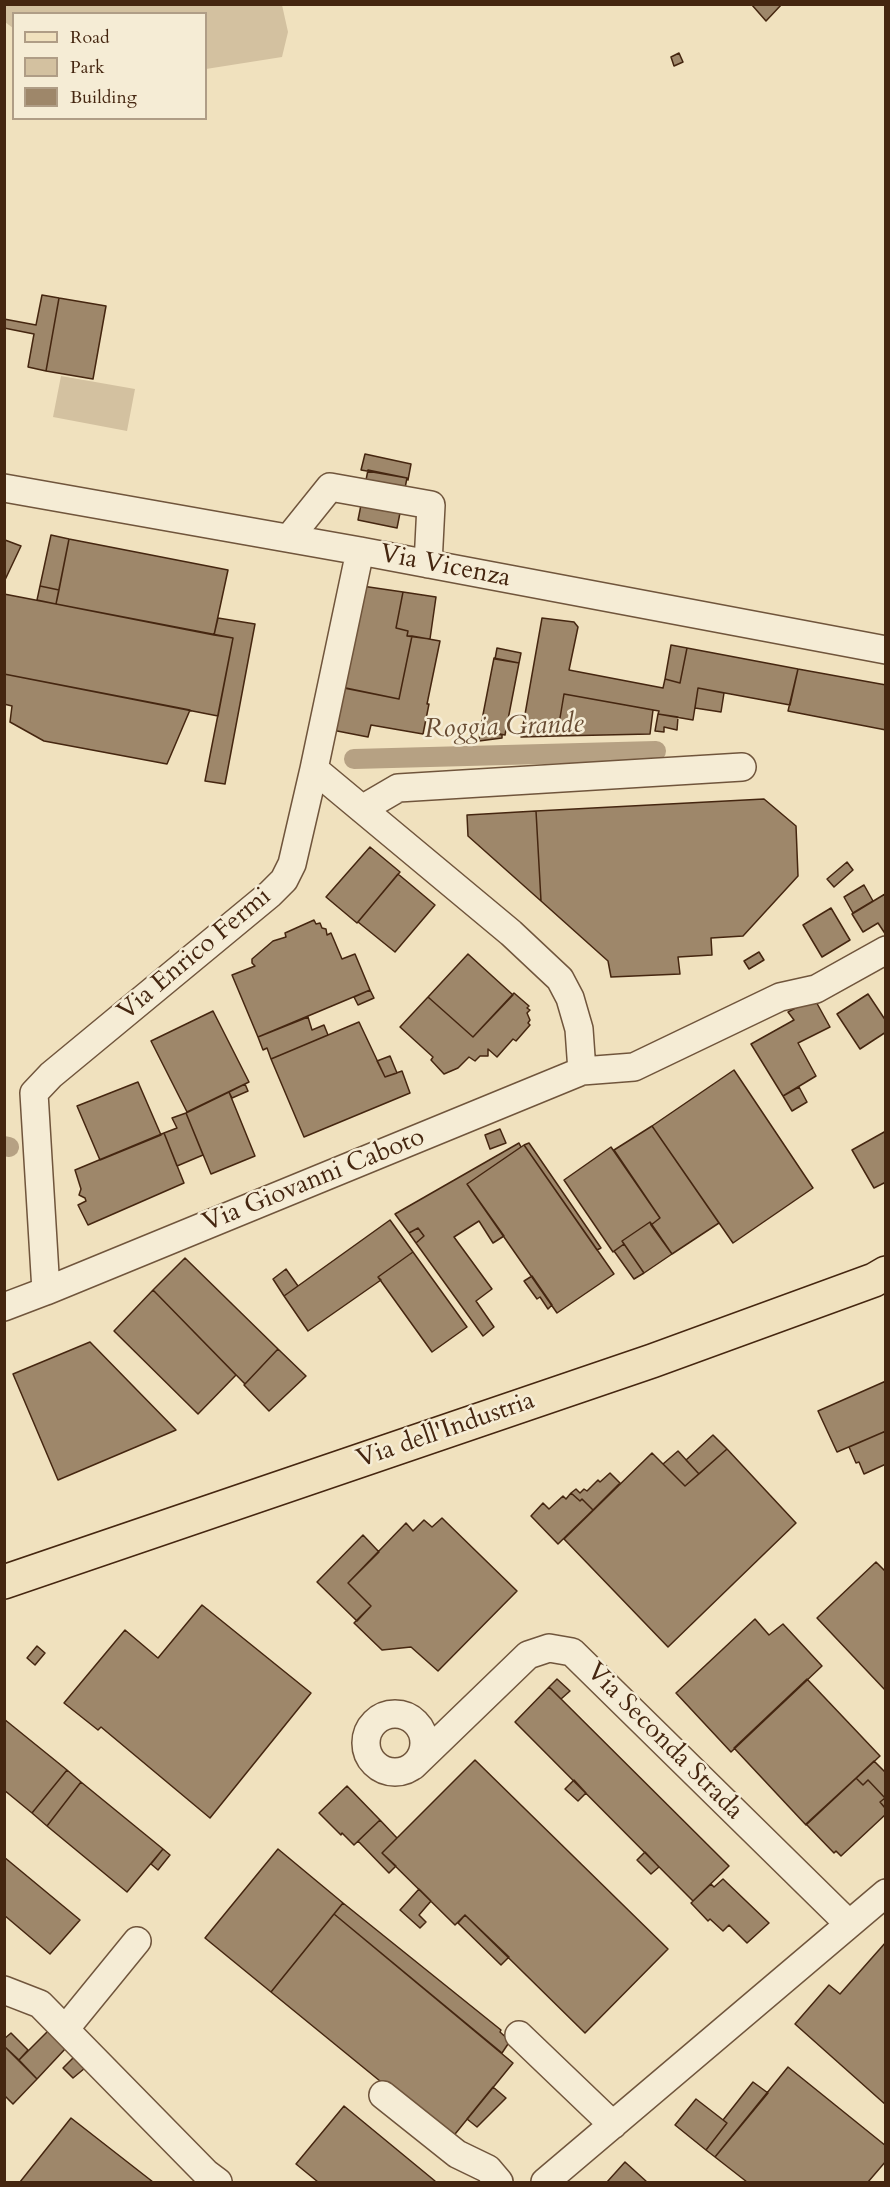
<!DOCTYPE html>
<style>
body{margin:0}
#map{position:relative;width:890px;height:2187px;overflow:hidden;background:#f0e1be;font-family:Cardo,serif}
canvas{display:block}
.frame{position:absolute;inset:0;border:6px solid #452610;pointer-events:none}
.legend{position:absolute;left:12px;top:12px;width:195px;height:108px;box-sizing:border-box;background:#f5ecd5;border:2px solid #af9d86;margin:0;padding:8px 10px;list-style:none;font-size:18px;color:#452610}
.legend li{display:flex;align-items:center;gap:12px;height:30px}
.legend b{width:30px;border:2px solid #af9d86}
</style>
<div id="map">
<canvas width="890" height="2187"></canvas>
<div class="frame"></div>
<ul class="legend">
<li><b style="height:8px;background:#f0e1be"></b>Road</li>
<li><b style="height:16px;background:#d3c1a0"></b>Park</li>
<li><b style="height:16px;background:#9e876a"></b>Building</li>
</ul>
</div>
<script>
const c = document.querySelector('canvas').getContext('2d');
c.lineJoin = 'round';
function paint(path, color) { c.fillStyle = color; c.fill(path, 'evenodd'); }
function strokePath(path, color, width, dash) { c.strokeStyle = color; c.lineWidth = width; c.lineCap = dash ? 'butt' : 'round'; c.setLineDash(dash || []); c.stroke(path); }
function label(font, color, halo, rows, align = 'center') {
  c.font = font + ' Cardo,serif'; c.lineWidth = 5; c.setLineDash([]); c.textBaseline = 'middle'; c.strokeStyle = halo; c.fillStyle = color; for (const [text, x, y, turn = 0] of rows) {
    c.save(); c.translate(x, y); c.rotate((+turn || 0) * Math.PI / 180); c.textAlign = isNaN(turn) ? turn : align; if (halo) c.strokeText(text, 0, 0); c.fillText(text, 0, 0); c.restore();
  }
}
paint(new Path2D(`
 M4,5H282L288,32L282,57L206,69V14H14L13,28L5,22Z
 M61,376L135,389L127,431L53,417Z`), '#d3c1a0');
strokePath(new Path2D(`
 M354,759L656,751
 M4,1146L9,1147`), '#b6a183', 20);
const building = new Path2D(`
 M782,4L766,21L752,5L753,4Z
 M679,53L683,62L674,66L671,57Z
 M42,295L59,298L46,371L28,367L34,334L4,328V319L36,325Z
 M59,298L106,306L93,379L46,371Z
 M365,454L411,464L408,480L407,478L361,470Z
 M368,470L407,478L397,528L358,520Z
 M51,535L69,539L59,590L40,586Z
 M69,539L228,570L214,635L56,604Z
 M5,540L21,546L4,582V542Z
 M40,586L59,590L56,604L37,600Z
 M362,586L403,592L396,628L408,631L407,636H412L399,699L341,687Z
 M403,592L436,597L430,639L407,636L408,631L396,628Z
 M4,594L233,638L218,716L4,674Z
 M218,618L255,624L225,784L205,781L233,638L214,635Z
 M542,618L574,622L578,627L569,670L663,688L665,679L680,683L687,648L798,669L790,705L698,688L693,720L658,714L659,711L564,694L557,736L521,737Z
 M412,636L440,641L427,704H429L423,734L371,725L368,737L332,730L339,687L399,699Z
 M671,645L687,648L680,683L665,679Z
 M497,648L521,653L519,663L495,659Z
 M494,658L519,663L505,735L480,730Z
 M798,669L886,685V730L788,711Z
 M4,674L190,710L167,764L44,741L10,722L12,706L4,704Z
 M698,688L724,693L721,712L695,708Z
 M564,694L653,710L650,734L557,736Z
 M658,714L678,717L677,730L664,727V732L655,731Z
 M480,730L502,735V738L479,741Z
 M764,799L796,826L798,876L743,936L711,938L712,955L678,957L680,974L611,977L608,961L541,901L536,811Z
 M536,811L541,901L468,836L467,815Z
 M370,847L400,872L357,923L326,897Z
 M847,862L853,870L834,887L827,879Z
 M398,874L435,905L395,952L358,922Z
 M864,885L873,901L853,913L844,897Z
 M885,894L886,935L878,923L863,932L852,914Z
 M831,908L850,940L822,957L803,925Z
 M314,920L316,924L320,923L322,928L326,929L327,935L331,933L342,959L355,954L370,990L258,1037L232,975L255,966L252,963V959L273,941L286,937L285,933Z
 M759,952L764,960L749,969L744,961Z
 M468,954L513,995L473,1037L428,997Z
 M370,990L374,998L358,1005L354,997Z
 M514,993L529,1006L527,1008L530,1010L527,1013L530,1020L528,1023L530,1025L516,1041L513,1039L497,1057L488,1049V1056H480L475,1061L469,1057L458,1068L444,1074L431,1060L433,1057L400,1027L428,997L473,1037Z
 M868,994L886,1021V1032L860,1049L837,1014Z
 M814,998L830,1027L798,1043L816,1076L783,1096L751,1044L794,1020L788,1012Z
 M213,1011L249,1082L187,1112L151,1041Z
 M308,1017L312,1030L324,1025L328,1035L271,1059L267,1048L263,1050L258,1037Z
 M359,1022L385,1077L402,1071L410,1093L304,1137L271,1059Z
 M390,1056L397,1073L385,1077L377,1061Z
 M734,1070L813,1188L733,1243L652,1126Z
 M138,1082L161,1135L100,1160L77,1106Z
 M245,1084L248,1091L232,1098L229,1092Z
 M799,1087L807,1102L792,1111L783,1096Z
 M229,1092L255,1156L211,1174L186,1113Z
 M186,1113L203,1155L177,1166L164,1133L177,1128L172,1118Z
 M652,1126L719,1223L672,1254L651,1225L660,1218L614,1150Z
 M500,1129L506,1143L490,1149L485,1135Z
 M886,1131V1182L874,1188L852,1150Z
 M164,1133L184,1183L88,1225L78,1205L86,1201L85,1198L79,1195L81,1189L75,1170Z
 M519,1143L521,1147L467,1184L504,1236L493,1243L479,1221L454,1237L492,1289L476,1301L494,1327L483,1336L416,1243L424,1236L418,1228L409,1233L395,1214Z
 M529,1143L601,1248L597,1250L524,1145Z
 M524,1145L614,1274L557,1313L467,1184Z
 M611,1147L660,1218L651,1225L650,1222L622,1241L624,1244L613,1252L564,1180Z
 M390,1220L413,1252L378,1277L381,1280L308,1331L284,1296Z
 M650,1222L672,1254L644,1273L622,1241Z
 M418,1228L424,1236L416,1243L409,1233Z
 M624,1244L644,1273L634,1279L614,1251Z
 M413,1252L467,1327L432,1352L378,1277Z
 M185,1258L278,1349L245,1384L153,1290Z
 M286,1269L298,1286L284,1296L273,1279Z
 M532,1276L552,1305L548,1309L540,1297L537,1299L524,1281Z
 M153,1290L236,1375L198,1414L114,1331Z
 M90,1342L176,1430L58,1480L13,1374Z
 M278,1349L306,1376L269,1411L244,1385Z
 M886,1381V1431L837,1452L818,1411Z
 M886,1431V1464L864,1474L859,1462L856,1463L849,1447Z
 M713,1435L727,1449L699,1474L686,1460Z
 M727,1449L796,1523L668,1647L564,1539L652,1453L685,1486Z
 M678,1451L699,1474L685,1486L663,1464Z
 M610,1473L620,1483L593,1510L582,1499L580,1501L571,1493L576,1489L580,1493L584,1489L587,1491L598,1480L600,1482Z
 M571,1493L580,1501L582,1499L593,1510L558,1544L531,1516L543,1503L549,1509L563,1496L566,1499Z
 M442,1518L517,1591L438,1671L411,1647L382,1650L354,1623L371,1606L348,1583L406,1523L413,1531L424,1520L432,1527Z
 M363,1535L379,1552L348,1583L371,1606L357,1621L317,1582Z
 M876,1562L886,1572V1691L817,1618Z
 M202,1605L311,1693L210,1818L101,1727L98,1730L64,1703L125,1630L158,1658Z
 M755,1619L769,1635L783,1624L822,1666L731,1752L676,1693Z
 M37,1646L45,1653L35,1665L27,1658Z
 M557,1679L570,1691L561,1699L549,1687Z
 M807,1679L880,1756L806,1825L734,1748Z
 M549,1687L729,1866L693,1901L515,1722Z
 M4,1719L67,1770L32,1813L4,1790Z
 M475,1760L668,1949L585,2033L465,1915L455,1925L382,1853Z
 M874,1761L886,1773L885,1808L880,1802L885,1798L868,1780L863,1785L856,1778Z
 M67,1770L81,1782L47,1826L32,1813Z
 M856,1778L863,1785L868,1780L885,1798L880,1802L886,1809V1814L841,1856L836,1851L834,1853L806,1824Z
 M574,1780L586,1793L578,1801L565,1789Z
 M81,1782L163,1849L127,1892L47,1826Z
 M347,1786L380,1820L354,1845L342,1833L341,1835L319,1813Z
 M380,1820L397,1838L382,1853L396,1866L389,1873L358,1841Z
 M163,1849L170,1855L158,1870L151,1864Z
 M278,1849L343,1903L271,1992L205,1938Z
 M645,1852L659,1867L651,1874L637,1860Z
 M4,1857L80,1920L50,1954L4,1915Z
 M723,1879L769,1923L747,1943L729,1925L723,1931L710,1919L708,1921L691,1903L711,1884L714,1887Z
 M419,1889L431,1901L419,1915L426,1922L420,1928L400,1910Z
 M343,1903L501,2030L500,2032L510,2041L502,2053L334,1914Z
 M334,1914L513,2063L451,2139L271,1992Z
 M465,1915L509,1957L501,1965L458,1923Z
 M886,1942V2105L795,2024L829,1985L840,1994Z
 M48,2031L66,2048L37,2079L19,2060Z
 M11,2033L28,2050L19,2060L4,2046V2039Z
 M4,2046L37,2079L13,2104L4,2095Z
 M74,2057L85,2068L73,2078L63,2068Z
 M788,2067L886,2146V2161L868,2182H747L715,2157Z
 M753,2082L768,2093L715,2157L706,2150L727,2123L723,2120Z
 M493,2087L506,2098L477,2127L467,2119Z
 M696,2099L727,2123L706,2150L675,2125Z
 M344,2106L435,2181L434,2182H318L296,2164Z
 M71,2118L153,2182H20Z
 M625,2162L647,2182H607Z`);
paint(building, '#9e876a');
strokePath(building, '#452610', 1.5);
const minor = new Path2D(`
 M4,488L360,551L886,650
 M289,538L330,487L431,505L428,564
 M314,769L511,933L560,979L570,998L579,1029L582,1071
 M362,809L398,788L742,767
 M46,1291L582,1071L634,1067L780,997L816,989L886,950
 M4,1307L46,1291L34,1093L51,1075L270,894L284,880L292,864L314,769L360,551
 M366 1743a29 29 0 1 1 58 0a29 29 0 1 1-58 0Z
 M413,1766L528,1655L549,1648L572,1652L849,1924
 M4,1990L40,2004L206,2173L218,2182
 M66,2028L137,1941
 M519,2035L613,2125
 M383,2095L457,2154L488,2169L499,2182
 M545,2182L886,1893`);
const major = new Path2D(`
 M4,1582L652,1361L874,1280L886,1273`);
strokePath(minor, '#70553c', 30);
strokePath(major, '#452610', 36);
strokePath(minor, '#f5ecd5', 27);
strokePath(major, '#f0e1be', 33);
label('26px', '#452610', '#f5ecd5', [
 ["Via Vicenza",445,567,11],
 ["Via Enrico Fermi",195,955,-40],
 ["Via Giovanni Caboto",314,1181,-22],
 ["Via dell'Industria",446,1431,-19],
 ["Via Seconda Strada",664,1742,45]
]);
label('italic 27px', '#674b32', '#f5ecd5', [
 ["Roggia Grande",504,728,-2]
]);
</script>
